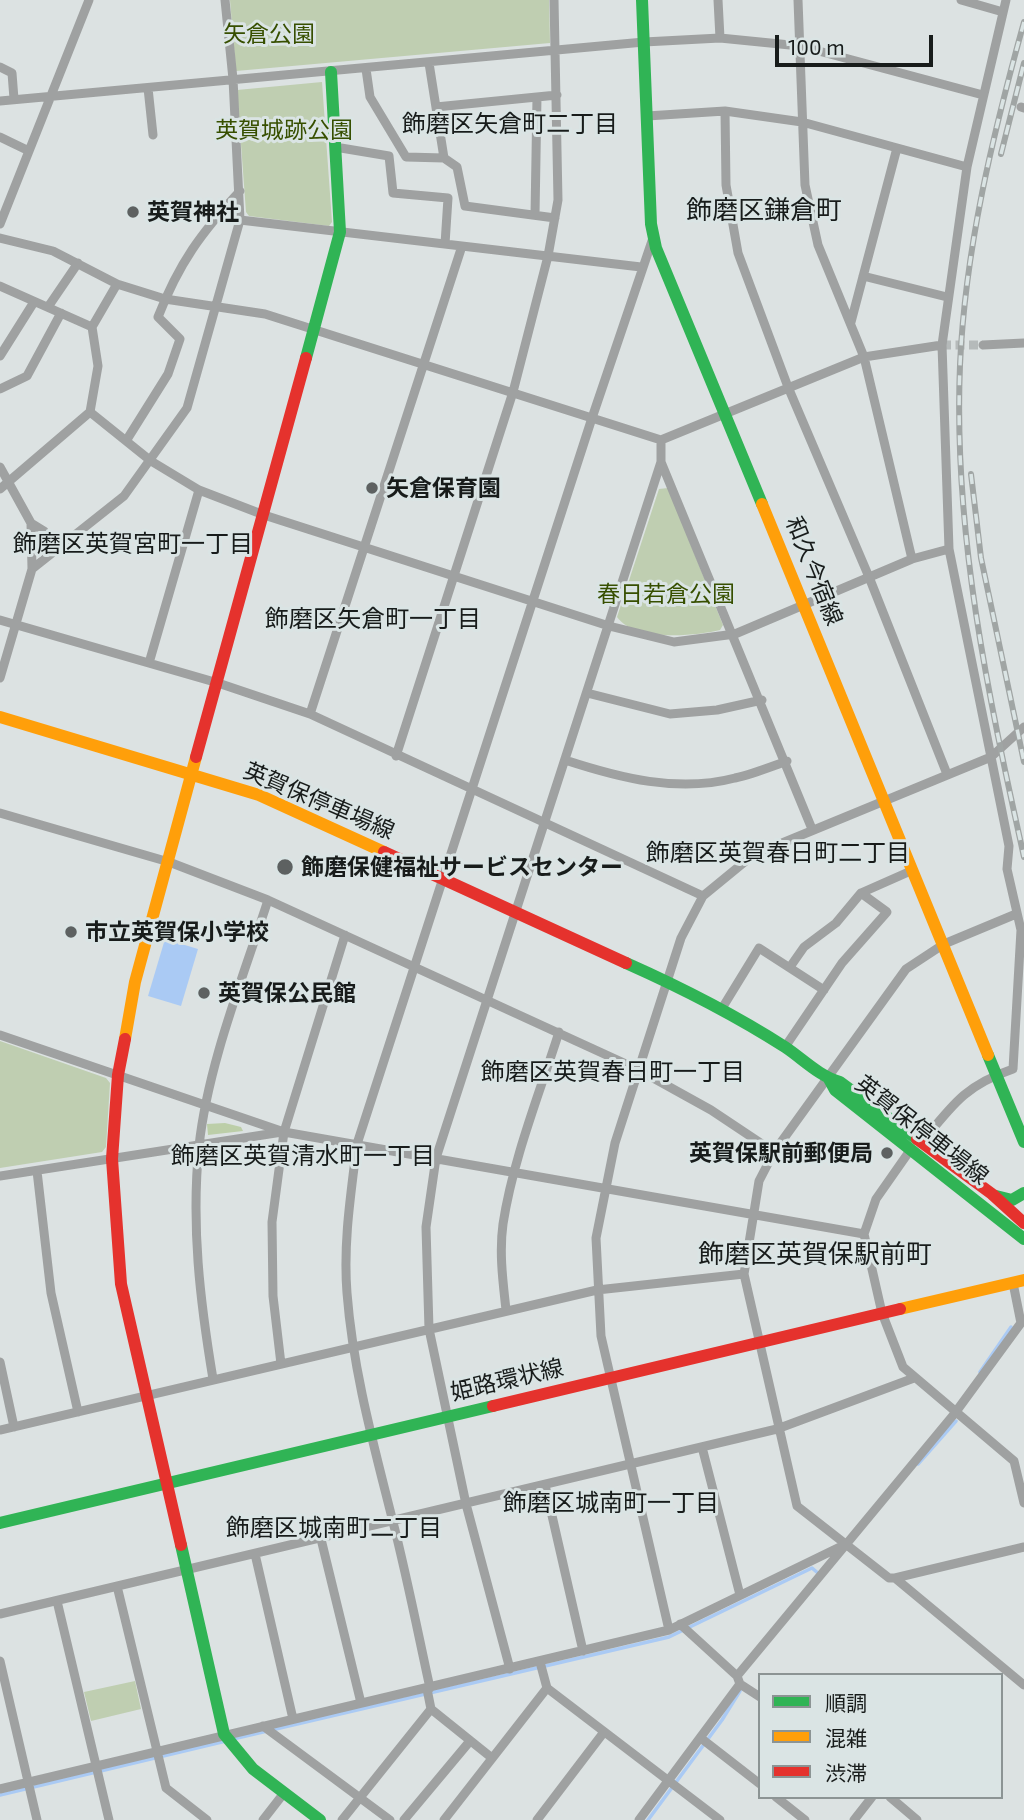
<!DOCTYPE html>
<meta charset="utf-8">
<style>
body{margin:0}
#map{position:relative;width:1024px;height:1820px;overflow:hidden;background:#dce2e2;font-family:"Exo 2","Noto Sans JP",sans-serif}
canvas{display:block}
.legend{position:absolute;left:758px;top:1673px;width:245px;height:126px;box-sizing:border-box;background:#dae4e4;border:2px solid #8c9494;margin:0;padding:9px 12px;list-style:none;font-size:21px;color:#181c1b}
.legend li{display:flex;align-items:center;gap:14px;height:35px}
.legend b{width:35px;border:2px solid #8c9494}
.scale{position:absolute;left:775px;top:35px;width:158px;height:32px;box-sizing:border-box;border:4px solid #181c1b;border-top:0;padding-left:9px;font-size:21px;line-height:24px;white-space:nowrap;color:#181c1b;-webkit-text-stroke:5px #dae4e4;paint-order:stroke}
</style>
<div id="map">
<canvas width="1024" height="1820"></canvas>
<ul class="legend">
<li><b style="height:9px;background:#30b455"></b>順調</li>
<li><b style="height:9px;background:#ff9f0a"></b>混雑</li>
<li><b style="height:9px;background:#e5322d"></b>渋滞</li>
</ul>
<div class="scale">100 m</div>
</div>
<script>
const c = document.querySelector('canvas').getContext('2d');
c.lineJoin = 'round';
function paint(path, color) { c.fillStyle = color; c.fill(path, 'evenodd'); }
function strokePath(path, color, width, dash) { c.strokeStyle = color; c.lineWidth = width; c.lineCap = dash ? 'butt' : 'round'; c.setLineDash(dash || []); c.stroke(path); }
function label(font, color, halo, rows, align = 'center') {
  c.font = font + ' "Exo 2","Noto Sans JP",sans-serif'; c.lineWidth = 6; c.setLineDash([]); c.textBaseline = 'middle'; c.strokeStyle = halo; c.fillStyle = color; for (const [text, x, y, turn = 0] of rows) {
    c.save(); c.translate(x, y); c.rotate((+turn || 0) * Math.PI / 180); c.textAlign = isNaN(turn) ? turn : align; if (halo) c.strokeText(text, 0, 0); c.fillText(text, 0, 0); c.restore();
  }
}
paint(new Path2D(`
 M230,0H549L550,43L236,71Z
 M322,82L332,222L329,226L249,216L246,212L237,90Z
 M668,488L723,625L720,630C695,636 635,642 617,617L659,489Z
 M0,1041L106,1078L110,1083L106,1147L102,1152L0,1168Z
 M135,1681L141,1709L91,1721L84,1692Z`), '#bfceb1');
paint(new Path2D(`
 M225,1123L241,1127L243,1131L208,1135L207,1124Z`), '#bccea8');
paint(new Path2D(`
 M165,939L198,949L181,1006L148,996Z`), '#aacaf4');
strokePath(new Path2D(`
 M980,1372L1011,1327
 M918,1464L956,1421
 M233,1739L669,1637L812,1568L819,1574
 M0,1795L226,1741
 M648,1820L722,1720L740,1691`), '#aacaf4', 3.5);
strokePath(new Path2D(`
 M942,345H983`), '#b5baba', 9, [9, 4.5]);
strokePath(new Path2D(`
 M718,0L720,38
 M798,0L805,185L818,245L864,357L912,559
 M961,0L1003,12
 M429,63L444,158L457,167L465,206L555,218
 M0,67L12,73L14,99
 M366,69L370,97L406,157L444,158
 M148,88L153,135
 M0,101L644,42L720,38L800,46L983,95
 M436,107L557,95
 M1021,107L1024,108
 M725,111L726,185L738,253L788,387L869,577L947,774
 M647,116L725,111L802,122L967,167
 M0,137L29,151
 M335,147L389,156L393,193L448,198L445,244
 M535,215L537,97
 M240,220L641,267
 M0,224L89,0
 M0,238L53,251L117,284L165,299L265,314L661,440L864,357L942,345
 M863,276L947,297
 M0,286L92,327
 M48,307L78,263
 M851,322L897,148
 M983,345L1024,343
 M0,356L34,302
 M0,389L27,376L61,313
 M90,412L151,461L199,490L264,515L609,626L674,642L735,634L912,559L949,549
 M661,440V462L812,829
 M126,441L168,374L180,339L158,317C179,263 201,233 240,191
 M0,467L31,523L44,531L57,550
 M0,489L90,412L98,366L92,327L117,284
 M31,523L32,569
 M0,620L218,683L310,714L703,896
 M149,663L199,490
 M0,678L32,569L124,496L187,408L240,220L233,79L225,0
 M587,693L670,714L717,710L762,700
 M310,714L462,246
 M396,756L513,392L548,256L558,200L554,0
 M565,760C620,778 678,793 735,778C753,774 770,767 787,761
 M0,813L169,862L268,900L637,1069L711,1110L774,1152
 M1016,914L944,944L906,969L774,1152L759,1181L744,1274L797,1506L889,1578H895L1024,1685
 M790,967L804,947L836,923L861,893L913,870
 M721,1010L759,948L824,990
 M0,1035L284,1132L864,1234
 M785,1047L842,963L887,912L861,893
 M923,1141C953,1104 966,1085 1013,1069L1021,930L1007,869L1009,846L949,549L942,345L967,167L1006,0
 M911,1149L876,1199L864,1234L882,1313L903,1367L1014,1461L1024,1503
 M37,1171L51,1293L78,1412
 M0,1176L282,1132
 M506,1310C503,1282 499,1253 503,1224C513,1159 539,1095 559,1032
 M0,1362L14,1427
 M281,1364L273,1296L272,1222L284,1132L345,935
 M213,1379C200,1301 191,1225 199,1146C208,1064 243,978 268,900
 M0,1430L597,1290L744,1274
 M702,1447L740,1595
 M545,1485L583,1651
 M321,1539L361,1703
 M255,1554L293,1719
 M895,1578L1024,1547
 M117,1586L166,1788L207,1820
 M57,1601L109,1820
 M0,1614L777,1429L914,1378
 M680,1624L737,1676
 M669,1630L601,1336L596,1238L615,1143L681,938L703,896L753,855L991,757L1024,727
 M0,1661L37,1820
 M540,1662L547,1688L720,1820
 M510,1669L466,1504L429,1329L426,1227L436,1158L661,462
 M740,1684L760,1697
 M430,1688C418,1633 407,1577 393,1522C374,1446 353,1371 347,1293C343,1243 351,1193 357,1144L592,418L653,238
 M427,1689L431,1709L492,1758
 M263,1726L390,1820
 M702,1739L760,1784
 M0,1789L669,1630L844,1545
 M776,1797L805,1820
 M890,1797L917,1820
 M263,1820L284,1793
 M342,1820L431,1709
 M404,1820L470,1741
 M444,1820L547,1688
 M537,1820L604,1732
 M639,1820L740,1684L737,1676L955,1413L1021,1323L1013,1283
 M854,1820L872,1797`), '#9fa1a1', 9);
strokePath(new Path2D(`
 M642,0L651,224L656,248L762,504
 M306,358L340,232L331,72
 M626,963C680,987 735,1015 785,1047C803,1059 819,1076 840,1082L917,1139
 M988,1055L1024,1142
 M829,1079L835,1090L1024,1239
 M996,1196L1012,1200L1024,1193
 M0,1523L493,1406
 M181,1545L224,1734L253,1769L320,1820`), '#30b455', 12);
strokePath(new Path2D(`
 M762,504L988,1055
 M0,717L259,795L384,852
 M125,1039L135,982L196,757
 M900,1309L1024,1280`), '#ff9f0a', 12);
strokePath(new Path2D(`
 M196,757L306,358
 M384,852L626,963
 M125,1039L118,1075L112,1159L121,1284L181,1545
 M917,1139L992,1194L1024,1223
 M493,1406L900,1309`), '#e5322d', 12);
const rail = new Path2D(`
 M1024,22C993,134 965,249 960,365C953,532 988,695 1024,857
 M1001,154L1024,63
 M971,474L981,558L1024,762`);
strokePath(rail, '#a0a5a4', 6);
strokePath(rail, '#dae4e4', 3.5, [10]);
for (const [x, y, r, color] of [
 [133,212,7,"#5d6161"],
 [372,488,7,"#5d6161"],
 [285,867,9,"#5d6161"],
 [71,932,7,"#5d6161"],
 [204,993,7,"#5d6161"],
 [887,1153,7,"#5d6161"]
]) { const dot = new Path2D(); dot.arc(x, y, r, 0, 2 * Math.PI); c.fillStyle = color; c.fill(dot); strokePath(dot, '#dae4e4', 2.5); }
label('23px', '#374f00', '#dae4e4', [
 ["矢倉公園",269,34],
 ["英賀城跡公園",284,130],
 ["春日若倉公園",666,594]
]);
label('bold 23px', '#181c1b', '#dae4e4', [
 ["英賀神社",147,212],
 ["矢倉保育園",386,488],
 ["飾磨保健福祉サービスセンター",301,867],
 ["市立英賀保小学校",85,932],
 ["英賀保公民館",218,993],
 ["英賀保駅前郵便局",873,1153,"right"]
], 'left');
label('23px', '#181c1b', '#dae4e4', [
 ["和久今宿線",814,571,68],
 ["英賀保停車場線",319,801,23],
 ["英賀保停車場線",922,1130,38],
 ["姫路環状線",507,1380,-13]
]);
label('24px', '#181c1b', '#dae4e4', [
 ["飾磨区矢倉町二丁目",510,124],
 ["飾磨区英賀宮町一丁目",133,544],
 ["飾磨区矢倉町一丁目",373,619],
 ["飾磨区英賀春日町二丁目",778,853],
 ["飾磨区英賀春日町一丁目",613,1072],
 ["飾磨区英賀清水町一丁目",303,1156],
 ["飾磨区城南町一丁目",611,1503],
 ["飾磨区城南町二丁目",334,1528]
]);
label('26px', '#181c1b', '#dae4e4', [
 ["飾磨区鎌倉町",764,210],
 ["飾磨区英賀保駅前町",815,1254]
]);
</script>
